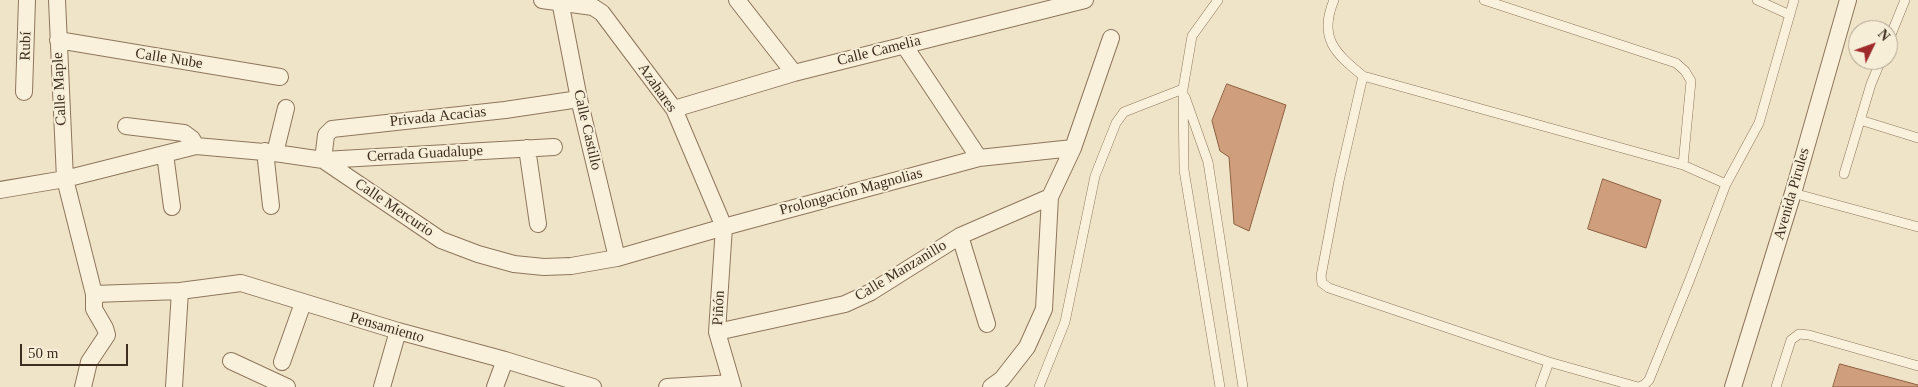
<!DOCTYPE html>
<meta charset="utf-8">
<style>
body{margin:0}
#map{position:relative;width:1918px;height:387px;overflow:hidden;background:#f0e4c8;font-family:Georgia,serif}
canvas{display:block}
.north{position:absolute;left:1848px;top:20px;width:50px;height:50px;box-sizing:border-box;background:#f7eed8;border:1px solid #ada18e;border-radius:50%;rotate:48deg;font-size:14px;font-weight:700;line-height:20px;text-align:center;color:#3d2e20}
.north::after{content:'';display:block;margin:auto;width:18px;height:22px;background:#9e2a2b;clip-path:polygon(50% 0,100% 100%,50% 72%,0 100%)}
.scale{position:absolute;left:20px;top:344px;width:108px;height:22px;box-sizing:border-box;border:2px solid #3d2e20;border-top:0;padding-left:6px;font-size:15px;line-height:18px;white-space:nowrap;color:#3d2e20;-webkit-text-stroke:4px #f7eed8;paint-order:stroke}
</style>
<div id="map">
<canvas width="1918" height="387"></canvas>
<div class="north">N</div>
<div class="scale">50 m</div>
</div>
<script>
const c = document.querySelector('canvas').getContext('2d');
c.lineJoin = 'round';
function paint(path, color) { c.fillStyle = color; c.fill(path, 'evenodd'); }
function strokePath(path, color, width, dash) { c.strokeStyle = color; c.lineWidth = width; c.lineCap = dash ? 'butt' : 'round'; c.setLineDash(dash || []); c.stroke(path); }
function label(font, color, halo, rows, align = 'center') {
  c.font = font + ' Georgia,serif'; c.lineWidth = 4; c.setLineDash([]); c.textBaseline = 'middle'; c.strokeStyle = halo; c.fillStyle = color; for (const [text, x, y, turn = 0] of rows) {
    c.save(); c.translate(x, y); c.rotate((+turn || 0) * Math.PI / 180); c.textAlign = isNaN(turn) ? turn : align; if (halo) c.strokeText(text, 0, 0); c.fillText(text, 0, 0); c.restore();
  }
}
const building = new Path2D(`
 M1227,84L1286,105L1249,231L1234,224L1229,157L1220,151L1212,121Z
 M1603,179L1661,200L1646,248L1588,229Z
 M1840,364L1918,385V387H1833Z`);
paint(building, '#cf9f7d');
strokePath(building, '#8d5f41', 1);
const lane = new Path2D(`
 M1218,0L1192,36L1183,89L1184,170L1220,387
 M1334,0C1318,38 1335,53 1363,76
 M1484,0L1676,63L1685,71L1691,81L1683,165
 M1757,0L1790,15
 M1888,42L1905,0
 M1185,97L1208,162L1243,387
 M1860,120L1918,138
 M1844,174L1871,84L1881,60
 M1793,193L1918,227
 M1039,387L1065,322L1095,176L1116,123L1124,112L1183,89
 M1540,387L1549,362
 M1638,387L1549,362L1329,288L1322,283L1321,276L1339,181L1363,76L1683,165L1726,184
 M1639,387L1644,385L1649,380L1690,279L1726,184L1759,123L1794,0
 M1776,387L1791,340L1799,334L1809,335L1918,366`);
const street = new Path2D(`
 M57,0L65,179L94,294V309L105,328L107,335L89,362L83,387
 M542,0L593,7L602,13L674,109L724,227L717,332L733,387
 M737,0L794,73
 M560,1L579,99L617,258
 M58,40L280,77
 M904,45L979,158
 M24,92L27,0
 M674,109L794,73L1085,0
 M126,126L184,133L192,139L196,146
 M554,147L323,160L326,135L332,129L505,110L579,99
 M527,148L538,224
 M265,151L271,206
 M275,153L286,108
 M165,154L172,207
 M0,190L65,179L196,146L275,153L323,160L441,240L478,254L514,264L544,267L571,266L617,258L724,227L979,158L1073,148
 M960,236L987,324
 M94,294L180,291L241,283L398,331L505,360L593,387
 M717,332L845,304L871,292L960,236L1050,197
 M231,361L287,387
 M282,362L303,303
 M174,387L180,291
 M382,387L398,331
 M495,387L505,360
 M667,387L732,383
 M991,387L1002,379L1027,347L1044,309L1050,197L1073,148L1111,38
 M1733,387L1793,193L1848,0`);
strokePath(lane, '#8d765c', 10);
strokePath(street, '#8d765c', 18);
strokePath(lane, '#faf1dc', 9);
strokePath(street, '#faf1dc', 16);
label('15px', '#3d2e20', '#f7eed8', [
 ["Rubí",26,46,-88],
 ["Calle Camelia",879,51,-14],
 ["Calle Nube",169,59,9],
 ["Azahares",657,88,55],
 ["Calle Maple",60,89,-93],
 ["Privada Acacias",438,117,-6],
 ["Calle Castillo",587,130,77],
 ["Cerrada Guadalupe",425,154,-3],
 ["Prolongación Magnolias",851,192,-15],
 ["Avenida Pirules",1792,194,-74],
 ["Calle Mercurio",394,208,34],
 ["Calle Manzanillo",901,271,-31],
 ["Piñón",719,308,-87],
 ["Pensamiento",387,328,16]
]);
</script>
